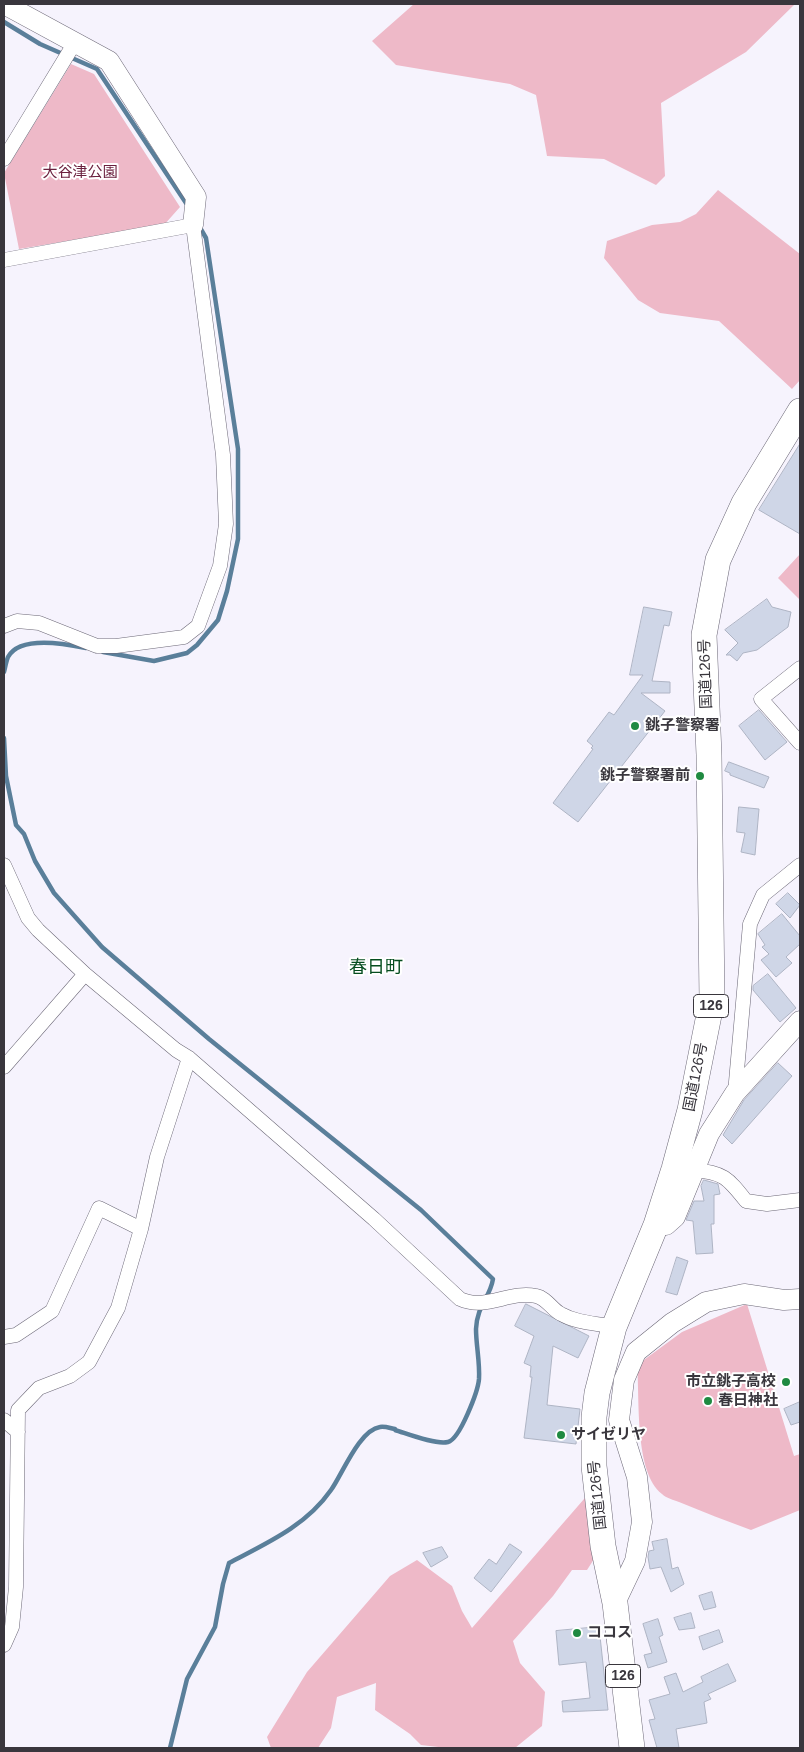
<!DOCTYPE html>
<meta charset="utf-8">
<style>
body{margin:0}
#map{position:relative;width:804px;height:1752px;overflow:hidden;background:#f6f3fd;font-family:Helvetica,sans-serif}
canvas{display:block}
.frame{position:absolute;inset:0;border:5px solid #39363d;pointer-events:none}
</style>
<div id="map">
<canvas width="804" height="1752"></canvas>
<div class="frame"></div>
</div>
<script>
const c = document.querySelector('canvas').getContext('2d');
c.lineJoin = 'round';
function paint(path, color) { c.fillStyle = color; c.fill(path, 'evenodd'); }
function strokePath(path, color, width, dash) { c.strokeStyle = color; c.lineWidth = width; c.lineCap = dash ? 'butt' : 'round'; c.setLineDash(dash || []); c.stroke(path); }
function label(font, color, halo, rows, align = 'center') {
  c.font = font + ' Helvetica,"Noto Sans JP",sans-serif'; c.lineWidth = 4; c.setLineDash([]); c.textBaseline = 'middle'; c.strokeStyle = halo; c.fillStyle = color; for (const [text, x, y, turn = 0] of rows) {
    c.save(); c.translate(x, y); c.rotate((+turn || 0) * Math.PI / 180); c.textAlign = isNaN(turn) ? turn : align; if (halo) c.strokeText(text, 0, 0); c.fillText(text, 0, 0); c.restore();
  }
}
paint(new Path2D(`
 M414,4H795L746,52L661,103L665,176L656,185L604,159L547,156L536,95L510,84L396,65L372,41Z
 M71,64L94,74L180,207L164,225L19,249L4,173Z
 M718,190L800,254V380L792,389L719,321L660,313L638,300L604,258L607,241L652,225L680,222L696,214Z
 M800,554V600L778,578Z
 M747,1304L794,1456L800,1454V1510L751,1530C727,1521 703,1512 679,1502C674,1500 666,1498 662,1494C634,1472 640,1398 637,1365L682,1332Z
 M591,1491L596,1556L587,1570H572L553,1596L513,1641L520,1663L545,1692L542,1726L515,1748H447L421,1745L410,1734L375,1710L376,1683L337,1697L331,1728L318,1748H271L267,1737L307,1672L390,1576L417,1560L452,1586L462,1611L472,1628Z`), '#eeb9c8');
strokePath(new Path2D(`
 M4,22L40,44L97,69L188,206
 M103,652L154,661L187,653L197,645L218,620L227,591L238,539V449L206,238L199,226
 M4,672C5,668 6,662 8,657C20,635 66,644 86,648
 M4,738L6,776L16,825L24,834L35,861L54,893L102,947L209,1039L421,1210L493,1279C490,1298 477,1305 476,1329C476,1345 480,1362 479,1379C478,1391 460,1439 448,1442C435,1445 408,1434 395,1430V1429C390,1428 384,1426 380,1427C359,1430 342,1475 331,1490C306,1526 267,1543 229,1563L223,1584L215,1627L187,1679L170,1748`), '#5a7f9a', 4.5);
const building = new Path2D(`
 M800,444V534L759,510Z
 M767,599L772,607L791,612L788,627L757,650L743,653L737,661L730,655H726L738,643L725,630Z
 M644,607L672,612L669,626L664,625L652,681L670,682V693H641L665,711L578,822L553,803L593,749L591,748L593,746L587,741L609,712L614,715L643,675H630Z
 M759,710L787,742L765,760L739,726Z
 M729,762L769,777L764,788L730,775V773L725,771Z
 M739,807L759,809L755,855L741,852L745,833L737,832Z
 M788,893L800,905L790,918L776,904Z
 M782,914L800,936V944L786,957L792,963L776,977L761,960L769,954L762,947L765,945L758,934Z
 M768,974L796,1008L780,1022L753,990V986Z
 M778,1063L792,1076L732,1144L723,1135L744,1100Z
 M704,1180L718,1184L720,1194L714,1195V1224H711L713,1253L696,1254L693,1221L686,1220L694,1201H704L701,1186Z
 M677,1257L688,1261L677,1295L666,1292Z
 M526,1304L589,1336L578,1358L553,1346L547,1405L580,1409L576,1444L524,1438L532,1377H530L531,1366L524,1363L534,1336L515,1326Z
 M800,1402V1422L791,1425L784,1409Z
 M667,1539L672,1569L678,1567L684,1584L671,1592L661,1567L650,1569L648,1557L649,1551L654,1550L652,1542Z
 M510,1544L522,1552L491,1592L474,1578L489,1559L496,1564Z
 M442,1547L448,1557L431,1567L423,1553Z
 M712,1592L716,1607L704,1610L699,1596Z
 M691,1613L695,1628L679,1630L674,1618Z
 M658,1619L663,1635L659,1637L667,1662L648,1668L644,1655L652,1653L643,1624Z
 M599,1627L608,1710L563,1712L562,1701L590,1698L586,1662L559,1665L556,1631Z
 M719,1630L723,1642L703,1650L699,1637Z
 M728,1664L736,1681L708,1694L711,1699L704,1702L707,1723L676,1729L679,1748H657L649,1720L655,1719L649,1700L670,1694L664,1677L676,1673L683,1692L703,1682L701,1677Z`);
paint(building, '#cfd6e7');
strokePath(building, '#aeb4c4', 1);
const street = new Path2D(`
 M4,159L74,44
 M4,260L193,225L223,455L226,524L220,566L198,626L184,637L116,646H97L39,623L17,621L4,626
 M800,668L761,699L800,743
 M4,865L28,918L38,930L85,974L176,1050L189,1058L374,1219L460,1299C486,1311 510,1290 536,1296C547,1298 552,1310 561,1314C577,1323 596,1323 614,1327
 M4,1067L85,974
 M735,1093L750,924L763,895L800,865
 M693,1170C723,1172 728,1178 746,1201L767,1204L800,1200
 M4,1337L16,1335L52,1311L99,1208L141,1229
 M4,1420L18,1432
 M4,1645L12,1627L16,1587L18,1410L39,1388L70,1376L89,1362L118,1308L141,1229L157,1157L189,1058`);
const secondary = new Path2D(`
 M4,4L109,61L196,197L193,225
 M656,1225H666L675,1217L709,1134L735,1093L800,1021
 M615,1603L635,1561L642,1522L637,1477L619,1420L624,1380L636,1352L672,1323L706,1302L744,1294L784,1300L800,1299`);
const highway = new Path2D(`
 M632,1748L615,1603L603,1546L594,1466V1417L597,1393L614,1327L656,1225L674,1169L690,1110L712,1000L709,755L704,635L718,560L744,503L800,411`);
strokePath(street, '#6c6877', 15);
strokePath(secondary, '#6c6877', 21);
strokePath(highway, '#6c6877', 26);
strokePath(street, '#fff', 14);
strokePath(secondary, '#fff', 20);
strokePath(highway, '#fff', 25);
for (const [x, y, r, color] of [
 [635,726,5,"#1f8a41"],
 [700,776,5,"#1f8a41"],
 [786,1382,5,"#1f8a41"],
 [708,1401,5,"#1f8a41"],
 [561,1435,5,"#1f8a41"],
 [577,1633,5,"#1f8a41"]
]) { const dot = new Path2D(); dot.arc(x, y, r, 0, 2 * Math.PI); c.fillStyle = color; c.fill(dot); strokePath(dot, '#fff', 2); }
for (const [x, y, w] of [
 [711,1006,35],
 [623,1676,35]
]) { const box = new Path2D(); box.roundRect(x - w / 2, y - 11.5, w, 23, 4); c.fillStyle = '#fff'; c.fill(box); strokePath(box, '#39363d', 1); }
label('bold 14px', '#39363d', null, [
 ["126",711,1006],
 ["126",623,1676]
]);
label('15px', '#6b213f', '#fff', [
 ["大谷津公園",80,173]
]);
label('15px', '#39363d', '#fff', [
 ["国道126号",706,674,-92],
 ["国道126号",696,1077,-79],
 ["国道126号",598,1495,-96]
]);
label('bold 15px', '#39363d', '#fff', [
 ["銚子警察署",645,726],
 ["銚子警察署前",690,776,"right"],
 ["市立銚子高校",776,1382,"right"],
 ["春日神社",718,1401],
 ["サイゼリヤ",571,1435],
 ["ココス",587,1633]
], 'left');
label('18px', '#054d1f', '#fff', [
 ["春日町",376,968]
]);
</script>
